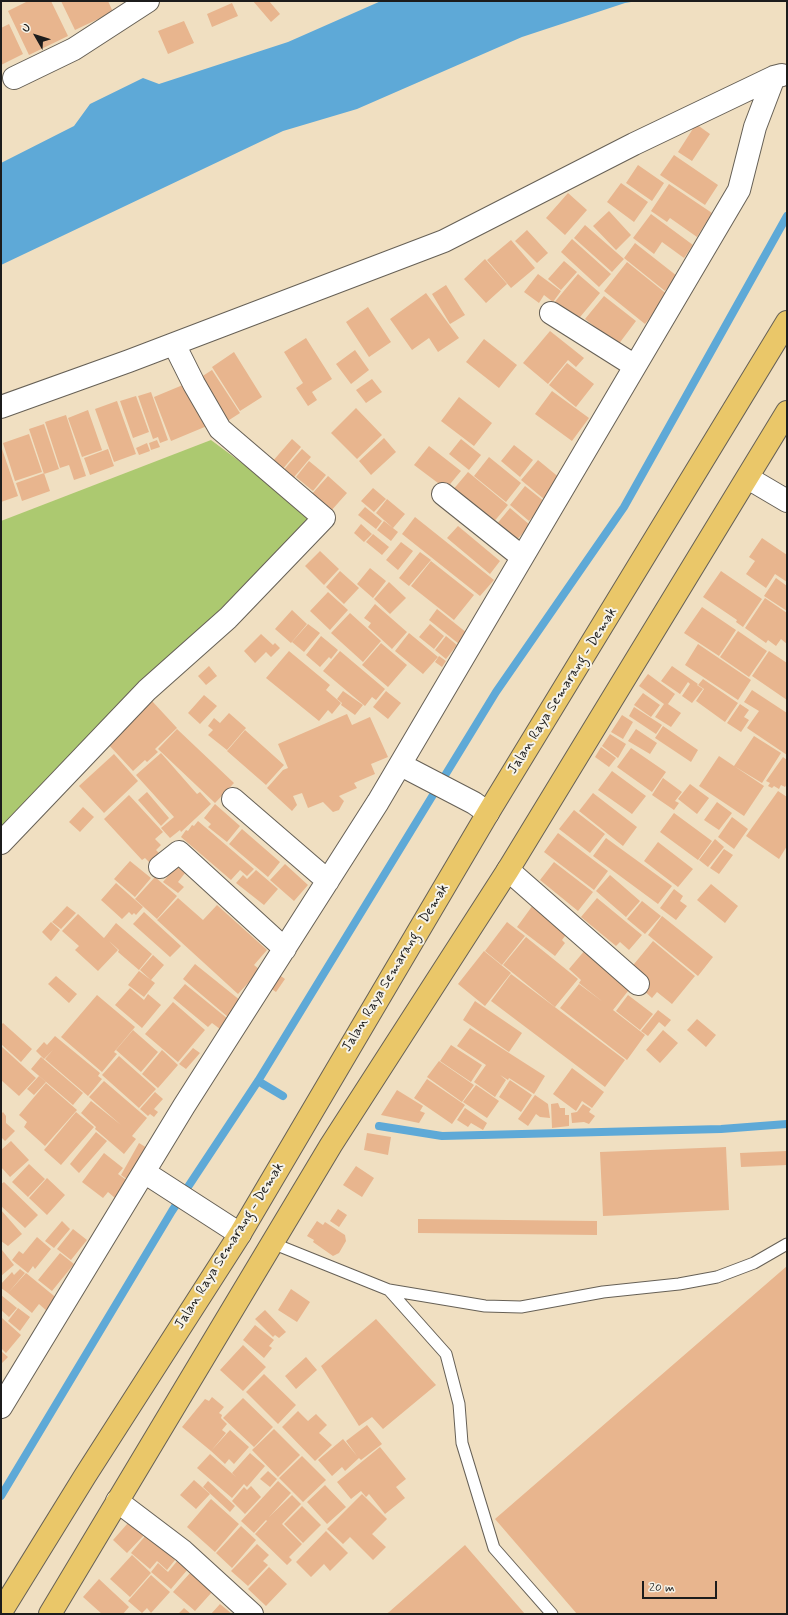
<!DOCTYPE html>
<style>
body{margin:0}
#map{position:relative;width:788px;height:1615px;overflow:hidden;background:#f0dfc1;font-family:Mynerve,sans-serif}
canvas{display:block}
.frame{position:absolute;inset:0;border:2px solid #1c1c1c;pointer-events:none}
.north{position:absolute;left:16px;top:16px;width:40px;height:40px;-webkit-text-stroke:3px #f7f3e8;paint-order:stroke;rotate:309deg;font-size:11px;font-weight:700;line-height:16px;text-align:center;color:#1c1c1c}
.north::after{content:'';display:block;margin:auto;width:14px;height:18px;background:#1c1c1c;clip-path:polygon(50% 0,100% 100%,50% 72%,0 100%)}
.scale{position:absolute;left:642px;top:1581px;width:75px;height:18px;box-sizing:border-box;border:2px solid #1c1c1c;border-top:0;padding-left:5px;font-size:12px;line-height:14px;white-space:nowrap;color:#1c1c1c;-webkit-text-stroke:3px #f7f3e8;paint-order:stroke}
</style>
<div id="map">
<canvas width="788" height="1615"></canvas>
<div class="frame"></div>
<div class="north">U</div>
<div class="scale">20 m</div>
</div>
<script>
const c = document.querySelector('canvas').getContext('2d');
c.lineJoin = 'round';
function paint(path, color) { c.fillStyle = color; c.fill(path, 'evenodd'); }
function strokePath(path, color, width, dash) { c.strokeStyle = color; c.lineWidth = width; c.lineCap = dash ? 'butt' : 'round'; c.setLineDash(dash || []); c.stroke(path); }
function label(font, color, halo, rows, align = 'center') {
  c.font = font + ' Mynerve,sans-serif'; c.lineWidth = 4; c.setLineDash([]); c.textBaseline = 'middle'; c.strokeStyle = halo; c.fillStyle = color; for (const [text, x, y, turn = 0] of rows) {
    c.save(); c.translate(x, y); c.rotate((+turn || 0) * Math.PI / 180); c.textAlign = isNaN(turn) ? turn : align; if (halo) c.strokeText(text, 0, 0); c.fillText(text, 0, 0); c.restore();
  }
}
paint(new Path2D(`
 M211,440L313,516L1,830V521Z`), '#acc970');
paint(new Path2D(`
 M381,1H637L625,3L522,37L357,109L283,131L1,265V163L74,126L90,104L143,78L159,84L288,42Z`), '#5ea9d7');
strokePath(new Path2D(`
 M258,1081L283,1096
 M379,1126L442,1136L721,1129L787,1124
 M1,1496L172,1211L258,1081L496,692L624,507L787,216`), '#5ea9d7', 8);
paint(new Path2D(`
 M28,1H51L68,36L29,55L8,11Z
 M61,1H108L113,12L75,30Z
 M253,1H269L280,14L271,22Z
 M232,3L238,16L212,27L207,14Z
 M184,21L194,43L168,54L158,31Z
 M9,24L23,54L1,65V28Z
 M696,124L710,134L692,161L678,152Z
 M674,155L718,185L705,205L660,175Z
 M638,165L664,183L652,201L626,183Z
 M621,183L648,202L634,222L607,202Z
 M669,184L712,213L697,237L670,218L667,222L651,211Z
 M568,193L587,210L565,235L546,218Z
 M609,211L631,235L616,250L593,226Z
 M651,214L693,245L684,258L662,242L654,254L633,238Z
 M585,225L624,259L612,272L574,238Z
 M527,230L548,253L537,263L515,241Z
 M572,239L611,274L599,287L561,252Z
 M511,240L535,268L511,288L487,260Z
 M635,243L677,276L665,291L624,258Z
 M485,259L507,284L486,303L464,279Z
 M564,261L577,272L561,290L548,279Z
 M627,262L668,295L645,324L604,291Z
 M538,274L561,291L553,302L544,295L539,303L524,292Z
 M578,274L600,293L576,322L553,304Z
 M446,285L465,315L450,324L432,294Z
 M426,293L459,338L438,352L429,338L412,350L390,319Z
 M604,296L636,321L618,345L585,319Z
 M368,307L391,342L369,357L346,322Z
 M550,331L584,358L576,367L568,360L548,384L523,363Z
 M306,338L332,379L312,392L317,400L308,406L296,388L303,383L284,352Z
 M484,339L517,365L499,388L466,362Z
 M355,350L369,370L351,384L336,364Z
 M234,352L262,397L240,411L212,367Z
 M567,363L594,384L576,407L549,385Z
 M212,370L240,413L223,424L195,381Z
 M372,379L382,392L366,403L356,390Z
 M190,382L207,426L171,441L154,397Z
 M552,391L589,418L572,441L535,414Z
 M151,392L168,440L160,443L158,437L153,439L138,396Z
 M136,396L149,432L133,438L120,401Z
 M459,397L492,423L474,446L441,421Z
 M117,401L136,454L114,462L95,409Z
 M356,408L382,435L357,459L331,433Z
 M88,410L102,450L82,457L68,418Z
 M66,415L86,476L74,480L69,465L60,468L45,422Z
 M44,424L59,469L44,474L29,429Z
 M29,434L42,472L15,481L3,443Z
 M384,438L396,452L371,475L359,461Z
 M292,439L301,447L282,470L272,462Z
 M461,439L481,455L469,470L449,454Z
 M157,440L160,447L151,450L149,443Z
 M147,443L150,451L139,455L136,448Z
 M514,445L533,460L520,477L501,461Z
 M1,446L18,496L1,502Z
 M429,446L461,471L446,489L414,465Z
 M108,449L114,466L90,475L84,458Z
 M302,449L311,457L290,482L280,474Z
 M489,457L521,483L506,502L474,476Z
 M538,460L561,479L544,499L521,480Z
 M309,461L326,475L313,491L296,477Z
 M468,472L508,505L492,524L452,491Z
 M44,473L50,491L22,501L16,483Z
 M328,476L347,493L330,512L311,495Z
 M525,486L545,502L529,521L510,505Z
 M373,488L386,499L374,512L361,501Z
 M387,499L405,514L393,528L376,513Z
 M365,507L382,521L376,529L358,515Z
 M510,508L530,525L515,542L496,525Z
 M415,517L494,580L480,596L402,534Z
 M384,521L398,532L391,541L377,530Z
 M361,524L372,534L364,542L354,533Z
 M458,526L500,561L490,574L447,538Z
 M373,534L389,547L382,555L366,542Z
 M762,538L787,555V582L775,574L766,588L746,574L755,561L749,557Z
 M401,542L413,551L398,570L386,560Z
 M320,551L339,569L324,585L305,566Z
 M420,552L431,560L409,586L399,578Z
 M431,561L474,595L454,620L411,586Z
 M370,568L386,581L373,598L357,584Z
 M340,571L359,588L344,604L326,587Z
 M721,571L762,599L743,627L736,622L737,620L703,597Z
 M776,578L787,586V611L764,596Z
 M389,582L406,598L390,614L374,599Z
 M328,592L348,610L330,630L310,611Z
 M765,598L787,613V644L781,639L776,646L768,640L766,643L745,628Z
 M375,604L407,632L392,649L368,627L371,623L364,618Z
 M702,607L736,630L719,656L684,633Z
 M437,609L467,633L459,644L429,620Z
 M292,610L307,624L291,643L275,629Z
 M350,613L381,641L363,662L331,633Z
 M308,624L320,633L304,652L292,642Z
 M430,624L444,636L434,649L419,637Z
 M738,631L767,651L749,677L720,657Z
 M409,633L438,657L423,674L395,651Z
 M261,634L273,645L275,643L280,648L271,657L266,652L255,663L244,651Z
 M321,636L338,650L331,659L329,657L320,667L306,655Z
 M446,636L457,645L446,659L435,650Z
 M381,643L407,665L388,687L362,665Z
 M698,644L751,680L738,700L685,665Z
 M289,651L330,685L326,690L341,703L332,714L328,710L319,721L266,678Z
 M340,651L385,689L376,700L372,697L365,706L323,671Z
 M769,651L787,663V700L752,676Z
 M439,656L446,661L442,667L435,662Z
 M209,666L217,676L206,685L198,676Z
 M672,666L698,684L697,685L703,689L692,703L682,696L690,684L688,682L680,694L661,681Z
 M648,674L675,694L668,704L665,702L681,713L671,727L655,717L664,704L639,686Z
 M703,679L738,703L725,722L696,701L704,689L698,685Z
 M752,690L787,713V755L747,728L759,711L744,702Z
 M343,691L363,705L355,715L341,705L342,703L337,699Z
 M386,691L401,703L388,719L373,707Z
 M643,693L660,705L651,717L634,705Z
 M204,695L217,706L200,724L188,713Z
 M152,701L177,728L155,749L158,752L147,762L145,760L133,771L107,743Z
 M740,704L749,710L744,717L749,720L741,732L727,723Z
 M634,707L662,725L656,734L629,716Z
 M229,713L246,728L227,750L208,735L213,730L208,726L214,718L220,723Z
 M347,714L352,725L370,717L388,757L371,764L375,774L354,783L357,788L339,796L344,801L339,810L333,812L323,802L308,808L302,793L293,796L297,805L292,811L267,788L283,770L288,768L278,744Z
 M622,715L633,722L623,739L611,732Z
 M663,726L698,750L691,762L655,738Z
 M177,729L234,783L215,803L158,749Z
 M636,729L657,743L650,754L628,741Z
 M245,730L284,765L266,785L227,751Z
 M610,734L626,744L618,758L602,746Z
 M754,736L781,753L762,783L734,766Z
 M601,747L616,758L609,767L595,757Z
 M631,748L666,772L652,792L617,767Z
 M161,753L197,794L200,792L211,804L181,832L180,830L170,838L161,828L174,817L136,775Z
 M114,754L138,781L104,813L79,786Z
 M719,756L764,786L744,816L699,786Z
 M783,757L787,760V784L785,787L781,785L779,789L774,786L772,788L768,786L770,783L766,781Z
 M612,771L646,796L632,814L598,790Z
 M663,778L682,792L675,801L679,803L674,810L652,795Z
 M690,784L709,798L697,814L678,799Z
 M778,791L787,797V846L779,859L746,836Z
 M147,792L169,818L161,826L138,800Z
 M593,793L637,827L623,846L579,811Z
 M129,795L163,832L155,839L161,845L156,850L159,853L149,862L145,858L142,860L104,819Z
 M717,802L732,813L719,830L704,820Z
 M215,804L240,826L227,842L208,827L211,824L204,818Z
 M83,807L94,817L80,832L69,822Z
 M574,810L605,834L590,853L559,829Z
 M674,813L712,841L698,860L660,832Z
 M732,817L748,829L734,849L718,837Z
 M198,821L254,869L247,876L240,870L231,880L181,837L186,830L188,831L192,825L194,826Z
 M242,829L280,862L268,877L229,844Z
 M558,833L608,871L594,890L544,852Z
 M606,838L672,886L658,904L593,856Z
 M715,839L724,847L708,867L699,860Z
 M658,842L693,869L678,887L644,861Z
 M724,849L733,855L719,874L710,868Z
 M130,861L151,878L135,897L114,879Z
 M554,862L593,892L578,911L540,880Z
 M285,864L308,885L294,901L270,880Z
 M176,866L185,873L178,882L184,887L178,893L163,882Z
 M256,870L278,889L264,905L236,883L243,875L247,879Z
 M610,875L640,901L626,917L596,891Z
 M155,877L177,896L157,919L135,899Z
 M116,883L143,907L136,915L134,913L132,915L129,912L122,919L101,900Z
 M711,884L738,906L725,923L697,900Z
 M674,889L683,896L680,901L687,906L676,920L660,908Z
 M178,898L203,920L217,905L267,950L254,965L260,970L238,994L157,920Z
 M597,898L642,935L629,950L620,942L616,946L581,917Z
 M642,901L661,916L645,934L627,919Z
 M533,905L568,932L562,940L565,943L555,956L517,927Z
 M67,906L76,913L61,929L52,922Z
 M144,912L181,946L170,957L133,924Z
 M78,914L104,938L116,923L152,954L139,970L118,952L119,950L109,941L118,950L98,971L75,950L79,946L62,931Z
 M662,916L713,957L698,976L648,935Z
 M51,922L60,930L51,941L42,932Z
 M507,922L525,936L502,965L485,951Z
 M526,937L578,979L555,1007L503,965Z
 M653,941L695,976L672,1004L657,992L652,998L642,989L630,969Z
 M586,949L632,986L613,1010L645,1035L627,1060L560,1008L579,984L603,1002L579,983L581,980L569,969Z
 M484,951L511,973L485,1006L458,984Z
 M153,955L164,965L151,980L140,970Z
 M195,964L241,1001L228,1017L183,979Z
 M139,971L155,983L144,997L128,985Z
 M278,974L285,979L276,992L269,987Z
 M511,974L625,1060L605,1087L491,1001Z
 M56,976L77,994L69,1003L48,984Z
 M185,984L228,1019L220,1029L212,1023L208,1027L173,998Z
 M130,988L144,1000L148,994L161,1005L142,1028L115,1005Z
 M97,995L135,1027L114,1052L117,1054L102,1072L61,1037Z
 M628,995L653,1014L640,1030L616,1011Z
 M475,1001L522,1033L509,1052L463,1020Z
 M173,1002L205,1030L178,1062L145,1034Z
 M658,1010L671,1020L665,1027L659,1022L648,1036L641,1031Z
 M697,1019L716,1035L706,1047L687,1030Z
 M3,1023L32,1049L21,1062L1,1044V1025Z
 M470,1028L545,1076L534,1094L509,1078L508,1080L500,1075L506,1080L495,1097L474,1082L486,1065L457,1046Z
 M133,1030L158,1052L141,1072L116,1050Z
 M663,1030L678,1043L660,1063L646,1050Z
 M55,1036L100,1073L98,1076L102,1079L88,1096L45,1059L53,1050L44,1059L36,1051L44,1042L47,1045Z
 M451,1045L482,1065L471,1082L440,1061Z
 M1,1046L36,1078L19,1096L1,1080Z
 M193,1048L200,1053L186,1069L179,1064Z
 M162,1050L178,1065L158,1088L142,1074Z
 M119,1056L156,1089L139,1108L102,1075Z
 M41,1057L83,1093L73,1105L31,1069Z
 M439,1061L474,1085L462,1102L427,1077Z
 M572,1068L604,1092L592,1108L582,1101L576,1111L553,1094Z
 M39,1076L46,1082L34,1095L27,1089Z
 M427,1079L465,1105L452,1124L414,1098Z
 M510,1080L532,1095L521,1112L499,1097Z
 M104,1081L147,1118L132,1136L136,1139L124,1154L95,1129L96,1127L81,1113L91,1101L121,1125L89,1097Z
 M46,1083L77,1110L45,1146L24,1127L27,1122L19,1115Z
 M476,1085L499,1101L487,1118L463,1102Z
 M397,1090L423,1106L420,1111L425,1113L419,1123L381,1115Z
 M155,1092L163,1099L154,1109L158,1112L154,1117L150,1114L148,1116L140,1109Z
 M535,1095L548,1104L550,1118L540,1117L536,1114L528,1126L518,1119Z
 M558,1103L560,1108H565V1115H569V1126L552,1128L551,1104Z
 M583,1104L591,1109L589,1112L595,1116L589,1124L584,1122L572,1123L571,1113L577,1112Z
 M465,1108L487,1123L483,1130L471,1123L468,1127L457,1120Z
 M3,1112L6,1116V1123L15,1131L5,1141L1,1137V1114Z
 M76,1112L94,1127L61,1165L44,1150Z
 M96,1132L107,1141L79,1173L70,1164Z
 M367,1133L391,1137L388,1155L364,1150Z
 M11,1141L29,1160L10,1177L1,1167V1150Z
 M139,1143L147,1148L128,1180L121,1175Z
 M726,1147L729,1210L603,1216L600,1152Z
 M787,1151V1165L741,1167L740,1153Z
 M104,1153L123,1168L118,1174L128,1181L115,1198L108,1192L103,1198L82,1182Z
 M29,1164L45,1179L28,1197L12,1182Z
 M356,1166L374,1178L362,1197L343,1185Z
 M47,1178L65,1195L47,1215L29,1198Z
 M4,1182L38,1215L25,1228L1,1206V1184Z
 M338,1209L347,1215L339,1227L330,1221Z
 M1,1210L22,1234L8,1246L1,1241Z
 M418,1219L597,1221V1235L418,1233Z
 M62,1221L70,1229L54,1248L45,1241Z
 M317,1221L323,1225L325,1222L345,1235L346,1241L339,1253L333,1256L313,1242L314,1240L307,1236Z
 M73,1229L87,1240L71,1260L57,1249Z
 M37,1237L51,1249L35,1269L33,1266L28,1273L12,1260L19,1251L23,1254Z
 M2,1250L14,1265L1,1276V1251Z
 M60,1253L74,1264L52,1291L38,1280Z
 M787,1266V1614H577L495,1519Z
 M20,1269L25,1273L8,1293L1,1288V1284L12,1272L14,1275Z
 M26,1273L59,1300L48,1312L39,1304L32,1313L8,1293Z
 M291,1289L310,1302L297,1322L278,1310Z
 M1,1295L17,1308L9,1317L1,1310Z
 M18,1308L30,1317L20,1331L8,1321Z
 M265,1310L286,1332L279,1338L275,1335L273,1337L255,1319Z
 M2,1318L21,1335L6,1353L1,1348Z
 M376,1319L436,1385L383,1429L372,1417L359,1426L321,1366Z
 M255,1325L274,1340L269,1346L272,1348L264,1358L243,1340Z
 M243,1345L266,1367L243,1391L220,1370Z
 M1,1351L8,1357L1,1364Z
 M306,1357L317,1370L296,1389L285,1376Z
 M264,1374L296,1405L278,1424L246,1392Z
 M212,1397L224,1407L219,1413L222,1415L221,1418L227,1424L222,1430L226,1433L211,1451L182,1427L205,1399L209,1401Z
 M243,1398L273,1427L254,1447L223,1418Z
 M298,1411L308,1421L316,1414L327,1425L319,1433L332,1445L315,1461L282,1427Z
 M367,1425L382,1444L361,1460L359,1458L345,1471L342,1467L332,1476L318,1460L343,1439L357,1456L346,1441Z
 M274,1429L300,1455L278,1477L252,1450Z
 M230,1430L249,1447L234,1464L229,1459L225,1464L211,1451Z
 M380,1447L406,1479L396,1487L405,1498L385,1514L369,1494L366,1497L361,1491L351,1499L337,1482Z
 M250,1453L265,1466L247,1487L244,1484L232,1498L197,1468L210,1454L236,1477L232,1473Z
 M302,1456L326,1480L303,1502L279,1478Z
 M268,1471L277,1479L270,1487L260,1479Z
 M194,1480L210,1494L196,1509L180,1495Z
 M208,1481L235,1506L230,1512L203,1487Z
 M278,1481L291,1493L269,1517L292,1495L301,1504L282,1524L302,1544L289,1557L292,1560L287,1565L255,1534L267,1521L276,1530L266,1520L254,1533L241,1521Z
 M325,1485L346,1507L327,1524L307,1502Z
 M251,1486L261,1497L245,1514L232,1501L244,1487L247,1490Z
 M362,1494L387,1519L372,1534L386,1547L373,1560L350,1537L343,1544L327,1529Z
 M211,1499L239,1524L215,1552L187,1527Z
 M302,1506L321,1525L303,1543L284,1524Z
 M128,1523L132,1526L135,1523L146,1533L127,1553L113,1540Z
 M241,1526L256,1540L232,1568L216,1553Z
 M326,1531L348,1553L330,1571L324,1564L311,1577L296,1562Z
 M146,1535L175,1560L167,1570L157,1561L150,1569L131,1553Z
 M257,1544L269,1555L263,1561L268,1565L248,1586L231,1571Z
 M465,1545L525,1614H386L389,1612Z
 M132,1555L151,1573L130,1597L110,1579Z
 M178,1560L188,1569L171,1589L151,1572L158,1563L168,1572Z
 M269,1567L287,1584L266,1606L248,1589Z
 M190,1573L212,1592L195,1611L173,1592Z
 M151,1575L170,1592L151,1613L147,1608L142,1613L128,1601Z
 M99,1579L129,1607L123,1614H102L83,1597Z
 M220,1604L232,1614H211Z
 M184,1608L191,1614H178Z`), '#e8b58e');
const service = new Path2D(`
 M272,1243L389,1290L485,1306L521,1307L603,1292L679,1284L717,1277L754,1263L787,1244
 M389,1290L446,1354L459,1404L462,1443L494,1548L552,1614`);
const minor = new Path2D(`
 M14,78L74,49L148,1
 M551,313L635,366
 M1,407L129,361L444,241L634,144L774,77L782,75
 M748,478L787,501
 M443,494L522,557
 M401,765L474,803L488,813
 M233,799L328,881
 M1,843L147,690L228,618L324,518L220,429L194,384L174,344
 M160,867L179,852L285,949
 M508,870L638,984
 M144,1172L240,1234
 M1,1407L184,1106L378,802L739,190L755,127L774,77
 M117,1501L183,1551L252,1614`);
const trunk = new Path2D(`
 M1,1612L85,1476L240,1234L488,813L787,322
 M50,1614L331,1145L508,870L787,412`);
strokePath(service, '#666056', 13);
strokePath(minor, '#666056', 24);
strokePath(trunk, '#666056', 24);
strokePath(service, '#fff', 11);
strokePath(minor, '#fff', 22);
strokePath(trunk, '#eac769', 22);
label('14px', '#1c1c1c', '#f7f3e8', [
 ["Jalan Raya Semarang - Demak",563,691,-58],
 ["Jalan Raya Semarang - Demak",396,968,-59],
 ["Jalan Raya Semarang - Demak",230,1246,-58]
]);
</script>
